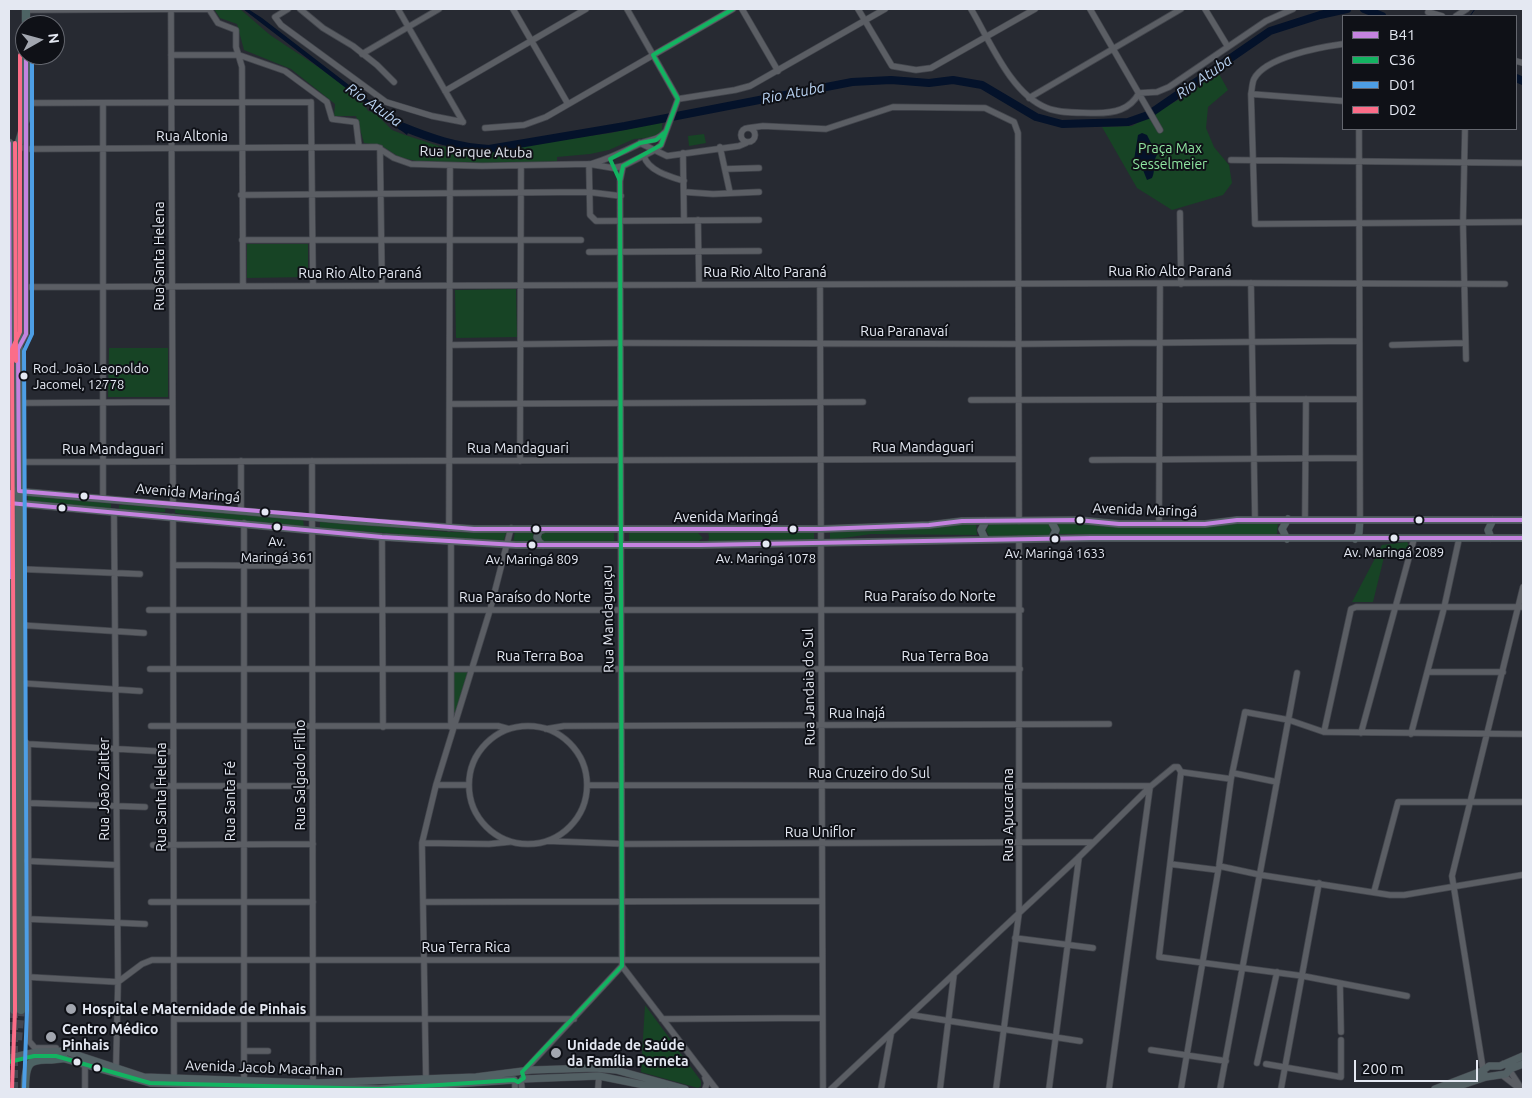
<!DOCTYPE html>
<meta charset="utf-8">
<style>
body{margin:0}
#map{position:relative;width:1532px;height:1098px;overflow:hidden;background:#272a32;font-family:Ubuntu,sans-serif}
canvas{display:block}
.frame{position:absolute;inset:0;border:10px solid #e4e8f2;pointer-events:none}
.legend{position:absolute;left:1342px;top:15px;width:175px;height:115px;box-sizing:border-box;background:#0f1117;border:1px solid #64676f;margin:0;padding:6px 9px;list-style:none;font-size:15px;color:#e4e8f2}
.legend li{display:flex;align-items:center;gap:10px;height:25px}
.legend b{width:25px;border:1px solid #64676f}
.north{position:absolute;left:15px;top:15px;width:50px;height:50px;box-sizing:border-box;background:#0f1117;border:1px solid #64676f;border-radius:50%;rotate:83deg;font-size:14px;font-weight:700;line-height:20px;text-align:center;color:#e4e8f2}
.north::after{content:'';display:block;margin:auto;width:18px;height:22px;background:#a2a6af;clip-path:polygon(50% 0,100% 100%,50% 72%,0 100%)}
.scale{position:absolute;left:1354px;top:1060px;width:124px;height:22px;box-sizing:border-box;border:2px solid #e4e8f2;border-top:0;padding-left:6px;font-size:15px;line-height:18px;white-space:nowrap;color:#e4e8f2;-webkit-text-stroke:4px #0f1117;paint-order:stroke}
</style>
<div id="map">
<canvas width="1532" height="1098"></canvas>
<div class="frame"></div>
<ul class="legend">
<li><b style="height:6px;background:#c483df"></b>B41</li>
<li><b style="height:6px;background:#13b361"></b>C36</li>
<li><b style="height:6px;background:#4d9ee5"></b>D01</li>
<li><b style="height:6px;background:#fb6d88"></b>D02</li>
</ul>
<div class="north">N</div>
<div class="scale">200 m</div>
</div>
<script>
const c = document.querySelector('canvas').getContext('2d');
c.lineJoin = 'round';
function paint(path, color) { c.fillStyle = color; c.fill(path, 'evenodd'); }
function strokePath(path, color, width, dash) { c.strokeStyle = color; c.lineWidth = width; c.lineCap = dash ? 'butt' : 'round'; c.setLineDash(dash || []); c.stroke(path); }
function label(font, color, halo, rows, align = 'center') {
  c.font = font + ' Ubuntu,sans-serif'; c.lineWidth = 4; c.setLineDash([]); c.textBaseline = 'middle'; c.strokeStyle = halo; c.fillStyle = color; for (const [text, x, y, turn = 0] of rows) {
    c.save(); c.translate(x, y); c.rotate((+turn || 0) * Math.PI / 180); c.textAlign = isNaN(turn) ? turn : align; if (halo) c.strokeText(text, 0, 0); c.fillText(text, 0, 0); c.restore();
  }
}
paint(new Path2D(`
 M214,9H240C250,17 259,26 269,34C288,48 362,92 368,111L374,112L392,130L405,135L439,146L495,152L520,145L611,133L662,121V132L655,137L634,139L609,150L590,154L557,157V163L486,164L420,162L399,157L382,146L364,143L356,116H334L335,104L291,69L244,50L237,24L220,18Z
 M1218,72L1228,90L1208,107L1206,128L1214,147L1229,165L1232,183L1223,195L1172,210L1137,188L1102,127L1132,126L1185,96Z
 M704,134L706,143L689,146L688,136Z
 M247,244H308V277L247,278Z
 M516,289L517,337L456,338L455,290Z
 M109,348H168V397H108Z
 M28,494L111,502V509L28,501Z
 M119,505L165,506V512L119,511Z
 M175,506L303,518L304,528L175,513Z
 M320,521L449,532L506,533L503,542L320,528Z
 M1278,522L1277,534H1059L1058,523Z
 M976,523L977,535L871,534L830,540V531Z
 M990,523H1048L1051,530L1049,536H989L986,530Z
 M629,531L698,533L703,538L699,541L629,542Z
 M814,531V540L708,542L709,537L708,532Z
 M515,532H614V543H513Z
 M1407,542L1409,546L1406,557L1385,553L1373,602H1352L1382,545Z
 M452,670L468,671L452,725Z
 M645,1005L701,1081V1086L698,1088L641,1072Z`), '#174425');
paint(new Path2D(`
 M243,9H248L262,18L397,122L410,128L407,135Z
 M1142,133L1147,135L1157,155C1152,162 1156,170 1152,178L1147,180L1139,160H1134L1138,135Z`), '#04122a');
strokePath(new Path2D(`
 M1470,16L1475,9`), '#04122a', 1);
strokePath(new Path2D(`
 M1364,9L1382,16
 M1516,78L1523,81
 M401,126C430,138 457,147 489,149L625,126L852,82L891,80L929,83L953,80L982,85L1036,117L1062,124L1128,122L1148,115L1270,31L1320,15L1347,9`), '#04122a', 8);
strokePath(new Path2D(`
 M14,1010V1089
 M18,1040L21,1010`), '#43464f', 8, [8, 4]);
const minor = new Path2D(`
 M171,9L173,504
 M209,9L218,23L236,30V47L242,67L243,286
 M288,9L275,17L281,25L386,102L432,116L463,122
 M300,9L323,28L353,46L377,65L394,82
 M398,9L463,122
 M513,9L568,104
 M742,9L778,71
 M858,9L892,66L916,70L931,68L1035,9
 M971,9C990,41 1011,94 1047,108C1061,114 1081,112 1096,113C1114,113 1130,110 1139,93L1157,92L1169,87L1266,21L1293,9
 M1090,9L1160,130
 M1205,9L1228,47
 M26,10L209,9
 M1428,12L1442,16
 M1456,16L1467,9
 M1343,44C1321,47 1265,57 1254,79C1252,83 1252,90 1251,94L1255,224L1523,222
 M362,54L439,9
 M171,55H239L285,71L327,102L332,119L356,122L359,147
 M1516,61L1523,63
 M445,91L586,9
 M1251,94L1343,101
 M1029,98L1181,9
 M678,99L735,90L750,86L885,9
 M311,102L313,285
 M26,103L311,102
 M103,103V498
 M741 135a7 7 0 1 1 14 0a7 7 0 1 1-14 0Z
 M485,128L524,125L546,117L733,9
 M748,128L763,126L826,129L893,107L985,108L1014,122L1018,133L1019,521
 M1359,129L1360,519
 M1465,129L1463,223L1466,359
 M9,143L26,149L377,147L394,158L411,164L482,166L589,164L613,168L623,166L655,150L661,145L678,99L627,9
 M640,143L667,156L739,146L746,143
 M720,147L730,193
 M380,148L382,285
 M683,153L684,220
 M644,156C648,171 671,177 684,181
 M1231,160L1523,163
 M589,164L590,215L596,221L759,220
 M591,164C608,159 623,152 639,144C650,138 655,143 666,131
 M623,166L620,181L622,966L716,1089
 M725,169L759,168
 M684,192L713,194L759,192
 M241,195L588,192L621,196
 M1180,213L1181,284
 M698,220L699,285
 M242,240H581
 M589,252L759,251
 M1251,283L1255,520
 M820,285L823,1089
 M26,287L1228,283L1505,284
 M450,345L627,343L1019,344L1357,341
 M1392,345L1464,343
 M19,347L26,334V126
 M971,400L1359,399
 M18,403L172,402
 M450,404L863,402
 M1092,460L1358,458
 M312,461L313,1083
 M520,461L521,166
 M18,462L1018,459
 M241,510V461
 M114,512L118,982L116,1067
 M173,517L174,1078
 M1305,519L1306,399
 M244,523V1079
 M1159,524L1160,284
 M449,528L450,166
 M382,537L383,727
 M173,565L312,566
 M19,569L140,574
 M149,610H1021
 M19,625L144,633
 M150,669H1020
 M1428,672H1503
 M19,683L140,691
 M151,726H498L509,729
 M469 785a59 59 0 1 1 118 0a59 59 0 1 1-118 0Z
 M451,727V542
 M546,729L564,726L1109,724
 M1324,732L1351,609L1356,607H1523
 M1361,733L1414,539
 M1411,734L1444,608L1459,539
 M19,737L28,744L29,1041L35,1048H56
 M28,744L173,752
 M1181,772L1159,957L1303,976L1407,996
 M1233,773L1277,782
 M436,785H469
 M587,785L1151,786
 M153,786H312
 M29,803L145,807
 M547,841L627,844L1094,842
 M422,843L489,844L509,842
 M153,845L313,844
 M27,861L117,865
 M1170,864L1218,870
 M1219,866L1261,875L1390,895H1404L1522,875
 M1374,892L1398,802H1523
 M151,902H313
 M424,902L821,901
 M28,919L145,924
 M1015,938L1093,948
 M28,977L118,982
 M118,982L142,964L152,960H821
 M1340,984L1341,1032
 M911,1015L1080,1041
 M174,1019H574
 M662,1019L821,1018
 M1151,1050L1226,1061
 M244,1051H268
 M1257,1063L1277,972
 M85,1064V1089
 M1266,1064L1341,1077V1040
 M1483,1069L1452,876L1523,587
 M525,1070L622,966
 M1510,1071L1521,1088
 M1502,1075L1520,1089
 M426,1081L422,843L436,785L490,610L511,528
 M521,1081L522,1089
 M515,1089V1081
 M598,1089L599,1076
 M705,1089L707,1083L705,1078
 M831,1089L1079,857L1151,786L1174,767H1178L1181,772L1231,779
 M881,1089L891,1034
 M940,1089L954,974
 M996,1089L1019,913V539
 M1049,1089L1079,857
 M1109,1089L1150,787
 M1181,1089L1219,866L1231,779L1245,712L1289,720L1324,732L1523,734
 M1220,1089L1297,673
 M1281,1089L1319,883`);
const major = new Path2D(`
 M14,491L343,520L474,529H821L929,525L962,521L1078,520L1119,524H1205L1237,520H1523
 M14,503L382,537L516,545H701L1091,538H1523
 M1051,521L1056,530L1052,538
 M1491,538L1488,530L1493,520
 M985,539L981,530L986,521
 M1287,539L1282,529L1288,519
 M1355,539L1359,533L1360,519
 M543,545L539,542L537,537L539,531L545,529
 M58,1057L150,1083L379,1089L514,1080
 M9,1058L37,1052L65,1051L144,1077L313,1083L476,1077L531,1070L595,1068L616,1070L685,1089
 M1510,1069L1523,1064
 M1486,1077L1482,1071L1489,1066H1500L1523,1056
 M523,1079L599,1076L664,1089
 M1435,1089L1482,1071
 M1450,1089L1486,1077L1506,1074L1510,1069L1507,1064H1504`);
const highway = new Path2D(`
 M26,9V25
 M9,143L14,1010
 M21,1010L18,146L26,119V55
 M25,1089C25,1051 36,1063 64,1058`);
strokePath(minor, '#43464d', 7);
strokePath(major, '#43464d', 8);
strokePath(highway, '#43464d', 9);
strokePath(minor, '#5b5e64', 5.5);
strokePath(major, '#536064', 7);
strokePath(highway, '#4d6364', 8);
strokePath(new Path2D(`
 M26,55V334L18,349L19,491L474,529H821L929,525L962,521L1078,520L1119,524H1205L1237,520H1523
 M9,143L10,361
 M9,503L382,537L516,545H701L1091,538H1523
 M9,577H11V492`), '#c483df', 4);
strokePath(new Path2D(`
 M620,181L610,159L640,143L656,140L664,133
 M9,1062L34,1056H56L150,1083L379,1089L514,1080L518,1082L524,1078L522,1072
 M522,1072L622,966L620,181L623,166L661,145L678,99L653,55L733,9`), '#13b361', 4);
strokePath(new Path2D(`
 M24,1089L27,1010L24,351L32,334V55`), '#4d9ee5', 4);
strokePath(new Path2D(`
 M15,143L16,361
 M12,1089L15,1010L12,349L20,332V55`), '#fb6d88', 4);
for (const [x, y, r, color] of [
 [24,376,4.5,"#e4e8f2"],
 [84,496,4.5,"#e4e8f2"],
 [62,508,4.5,"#e4e8f2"],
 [265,512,4.5,"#e4e8f2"],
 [1080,520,4.5,"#e4e8f2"],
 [1419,520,4.5,"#e4e8f2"],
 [277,527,4.5,"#e4e8f2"],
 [536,529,4.5,"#e4e8f2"],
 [793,529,4.5,"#e4e8f2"],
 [1394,538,4.5,"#e4e8f2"],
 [1055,539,4.5,"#e4e8f2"],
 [766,544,4.5,"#e4e8f2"],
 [532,545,4.5,"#e4e8f2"],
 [71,1009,6,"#a2a6af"],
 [51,1037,6,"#a2a6af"],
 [556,1053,6,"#a2a6af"],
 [77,1062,4.5,"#e4e8f2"],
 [97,1068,4.5,"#e4e8f2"]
]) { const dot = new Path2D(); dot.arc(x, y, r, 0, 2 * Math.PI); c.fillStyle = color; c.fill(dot); strokePath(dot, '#0f1117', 2); }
label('13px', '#e4e8f2', '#0f1117', [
 ["Rod. João Leopoldo",33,369,"left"],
 ["Jacomel, 12778",33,385,"left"],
 ["Av.",277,542],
 ["Maringá 361",277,558],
 ["Av. Maringá 2089",1394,553],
 ["Av. Maringá 1633",1055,554],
 ["Av. Maringá 1078",766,559],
 ["Av. Maringá 809",532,560]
]);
label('14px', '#e4e8f2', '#0f1117', [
 ["Rua Altonia",192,136],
 ["Rua Parque Atuba",476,152,1],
 ["Rua Santa Helena",159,256,-90],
 ["Rua Rio Alto Paraná",1170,271],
 ["Rua Rio Alto Paraná",765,272],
 ["Rua Rio Alto Paraná",360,273],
 ["Rua Paranavaí",904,331],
 ["Rua Mandaguari",923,447],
 ["Rua Mandaguari",518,448],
 ["Rua Mandaguari",113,449],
 ["Avenida Maringá",188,493,5],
 ["Avenida Maringá",1145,510,2],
 ["Avenida Maringá",726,517],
 ["Rua Paraíso do Norte",930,596],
 ["Rua Paraíso do Norte",525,597],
 ["Rua Mandaguaçu",608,619,-91],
 ["Rua Terra Boa",540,656],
 ["Rua Terra Boa",945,656],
 ["Rua Jandaia do Sul",809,687,-91],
 ["Rua Inajá",857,713],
 ["Rua Cruzeiro do Sul",869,773],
 ["Rua Salgado Filho",300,775,-90],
 ["Rua João Zaitter",104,789,-90],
 ["Rua Santa Helena",161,797,-90],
 ["Rua Santa Fé",230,801,-90],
 ["Rua Apucarana",1008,815,-90],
 ["Rua Uniflor",820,832],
 ["Rua Terra Rica",466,947],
 ["Avenida Jacob Macanhan",264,1068,2]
]);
label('14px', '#8fe5a0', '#0f1117', [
 ["Praça Max",1170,148],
 ["Sesselmeier",1170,164]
]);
label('bold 14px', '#e4e8f2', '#0f1117', [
 ["Hospital e Maternidade de Pinhais",82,1009],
 ["Centro Médico",62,1029],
 ["Pinhais",62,1045],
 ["Unidade de Saúde",567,1045],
 ["da Família Perneta",567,1061]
], 'left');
label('italic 15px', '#b7d0ef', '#0f1117', [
 ["Rio Atuba",1204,77,-35],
 ["Rio Atuba",793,93,-11],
 ["Rio Atuba",374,105,35]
]);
</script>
